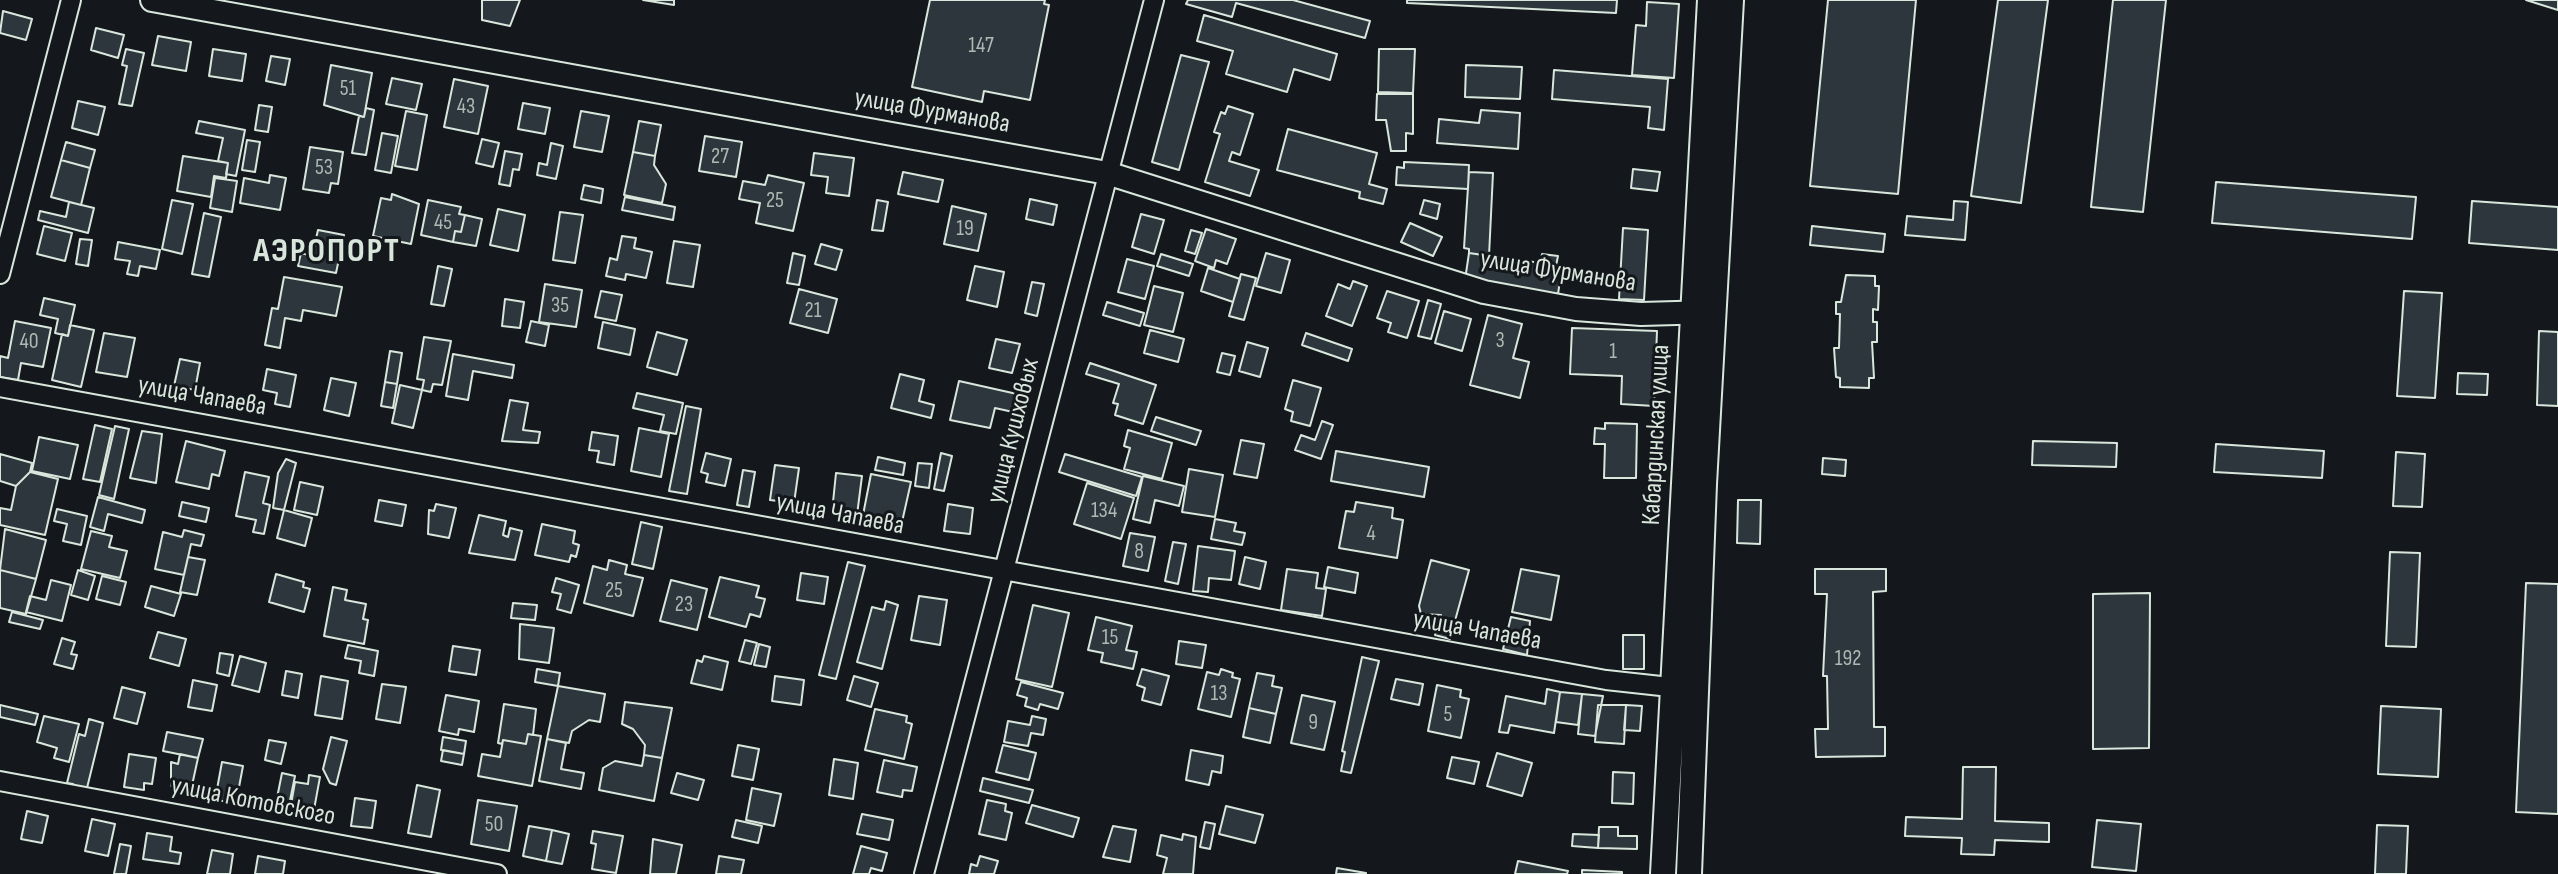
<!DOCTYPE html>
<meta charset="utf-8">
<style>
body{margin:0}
canvas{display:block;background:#14181c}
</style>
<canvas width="2558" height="874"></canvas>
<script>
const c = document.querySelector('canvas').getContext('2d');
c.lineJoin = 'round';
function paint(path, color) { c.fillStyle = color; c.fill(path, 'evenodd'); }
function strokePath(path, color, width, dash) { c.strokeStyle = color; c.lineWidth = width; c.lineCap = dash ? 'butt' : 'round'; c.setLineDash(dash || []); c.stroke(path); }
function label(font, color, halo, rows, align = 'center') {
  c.font = font + ' "Sofia Sans Condensed",sans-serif'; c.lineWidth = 6; c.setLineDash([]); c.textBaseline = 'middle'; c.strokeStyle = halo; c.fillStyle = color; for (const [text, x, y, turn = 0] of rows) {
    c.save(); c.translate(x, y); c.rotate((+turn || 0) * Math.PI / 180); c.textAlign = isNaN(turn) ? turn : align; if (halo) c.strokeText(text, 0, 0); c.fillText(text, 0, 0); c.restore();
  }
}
const building = new Path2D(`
 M482,0H520L510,26L482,20Z
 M643,0H674V5Z
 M930,0H1045L1044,4L1049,5L1030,100L984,91L982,102L912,87Z
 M1188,0H1293L1370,21L1365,38L1236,3L1232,17L1186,4Z
 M1407,0H1617L1616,13L1407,3Z
 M1828,0H1916L1898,194L1810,186Z
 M1998,0H2048L2021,203L1971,196Z
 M2113,0H2166L2143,212L2091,207Z
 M2526,0H2558V10Z
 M1647,2L1679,4L1674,78L1632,75L1636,25L1646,26Z
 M3,11L32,19L26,40L0,33Z
 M1204,15L1337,54L1330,80L1294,69L1287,92L1226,74L1233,51L1197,41Z
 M96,28L124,35L118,58L91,50Z
 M158,36L191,42L186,71L152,65Z
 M126,49L144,53L132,106L119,104L127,66L122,65Z
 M213,49L246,54L242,81L209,76Z
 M1379,49H1415L1413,93L1378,92Z
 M1181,55L1209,62L1179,170L1152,162Z
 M271,56L290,59L285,85L266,81Z
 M331,65L372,73L364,117L324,105Z
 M1466,65L1522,67L1520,99L1465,97Z
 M1554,70L1668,79L1664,130L1648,128L1650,107L1552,99Z
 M392,78L422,84L416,110L386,104Z
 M454,79L488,86L478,134L444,127Z
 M1377,94H1413V134L1406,133V151H1391L1386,120H1376Z
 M78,101L105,107L98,135L72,128Z
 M523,103L550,108L545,134L518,129Z
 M259,105L272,107L268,132L255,130Z
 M1228,106L1253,114L1240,155L1232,152L1229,161L1259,170L1250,196L1205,182L1220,134L1214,132L1221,112L1225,114Z
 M366,108L374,110L366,155L352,153L359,116L364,117Z
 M1481,110L1520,113L1518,149L1437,143L1439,119L1479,123Z
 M406,111L427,115L417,170L395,166Z
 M581,111L609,116L602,152L574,147Z
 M199,121L245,130L236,176L226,174L228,163L218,161L223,138L196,133Z
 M639,121L661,125L655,156L633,152Z
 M1288,129L1377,153L1369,184L1387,189L1383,204L1359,198L1360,192L1277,170Z
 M382,133L398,136L391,173L375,170Z
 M705,136L742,142L736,177L699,171Z
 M482,139L499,143L493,167L476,163Z
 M247,140L260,142L255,172L242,170Z
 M66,142L95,150L90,168L61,160Z
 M551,143L563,146L556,179L537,175L539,163L547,165Z
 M310,147L343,152L338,184L331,183L329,193L303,189Z
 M505,151L522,154L519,170L513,169L510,186L499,184Z
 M633,152L655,156L654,165L666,184L662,203L624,195Z
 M814,153L854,158L849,196L826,193L828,177L811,175Z
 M183,156L228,163L226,178L214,176L211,197L177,191Z
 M61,160L90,168L81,205L51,197Z
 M1404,162L1469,165L1468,189L1396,185L1397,167L1404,168Z
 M1633,169L1660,172L1657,191L1631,188Z
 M903,172L943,180L938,202L898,194Z
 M1469,172L1493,173L1489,256L1469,253V249L1464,248Z
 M270,175L286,178L280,210L240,203L244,178L269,183Z
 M768,175L804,183L793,231L756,223L760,203L739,199L743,181L765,185Z
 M215,178L237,181L232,212L210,208Z
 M2216,182L2416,197L2412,239L2212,223Z
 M584,185L603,189L601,203L581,199Z
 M392,194L419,204L411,244L373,236L381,198L391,200Z
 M625,197L675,207L673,220L622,210Z
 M1030,199L1057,205L1053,225L1026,219Z
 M172,200L193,204L182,254L162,249Z
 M428,200L461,207L459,214L465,215L461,232L455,231L453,242L421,235Z
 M877,200L888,202L883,231L872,230Z
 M1424,200L1440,204L1437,219L1420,214Z
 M1954,201L1968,202L1965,240L1905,235L1907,216L1953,220Z
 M2472,201L2558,207V250L2469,243Z
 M69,202L94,208L88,233L38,220L40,211L66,217Z
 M952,206L986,214L978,251L944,244Z
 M498,209L525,215L518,251L490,245Z
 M560,212L583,215L575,263L553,260Z
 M204,213L221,217L209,277L192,274Z
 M1141,214L1164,220L1154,254L1132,247Z
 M465,215L482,219L476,246L453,242L455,231L461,232Z
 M1410,223L1442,237L1433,256L1401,242Z
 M44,226L72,233L65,261L37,254Z
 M1812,226L1885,234L1883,252L1810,245Z
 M1623,228L1648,230L1644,300L1619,299Z
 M1206,229L1236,239L1227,264L1216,260L1214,268L1195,261Z
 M318,230L344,235L336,273L298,266L301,253L312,256Z
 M1191,230L1202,233L1195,254L1185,251Z
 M622,236L636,238L634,248L652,252L646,278L626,274L625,280L606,276L610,258L617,260Z
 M80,239L92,240L88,266L76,264Z
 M674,241L700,245L693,287L667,283Z
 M118,242L160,250L156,269L140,266L138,276L127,274L130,261L115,259Z
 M821,244L842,250L836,270L815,264Z
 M793,253L805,256L799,285L787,283Z
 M1266,253L1290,260L1281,293L1256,286Z
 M1469,253L1541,263L1542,254L1558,256L1556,266L1562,267L1558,294L1465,280Z
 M1161,254L1193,264L1189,276L1157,266Z
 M1127,259L1154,266L1145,299L1118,292Z
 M438,266L452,269L444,306L431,304Z
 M975,266L1004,272L997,307L967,300Z
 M1208,268L1240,279L1233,302L1201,291Z
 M1241,274L1256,278L1244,320L1229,316Z
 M1846,275L1875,276V286H1879L1878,310L1873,309V322H1877V342H1872L1874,378H1869V388L1840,387V378L1836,377L1834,348H1839L1840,314H1836V302H1841Z
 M284,277L342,287L336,316L303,310L301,321L285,318L280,348L265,345L272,308L278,309Z
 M1353,281L1367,286L1352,326L1326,316L1338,284L1350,289Z
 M1032,282L1044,284L1037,316L1025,313Z
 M545,284L582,290L576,327L539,322Z
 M1154,286L1183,293L1173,332L1144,325Z
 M799,289L837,299L828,333L790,323Z
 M601,291L622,295L616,321L595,317Z
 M1387,291L1419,301L1407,338L1388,332L1391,323L1377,318Z
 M2404,291L2442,293L2435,398L2397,396Z
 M44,298L75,305L68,336L55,333L58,319L40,315Z
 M505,299L524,302L520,328L502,326Z
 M1428,300L1441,304L1431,339L1418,336Z
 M1107,302L1144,313L1140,326L1103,315Z
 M1444,311L1471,319L1462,351L1435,343Z
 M1488,315L1522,324L1513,358L1529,362L1520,398L1470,385Z
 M15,321L51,328L43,367L21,363L18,380L0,377V356L8,358Z
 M531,321L549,325L545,346L526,342Z
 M603,322L635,329L630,355L598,348Z
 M70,325L94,330L81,387L52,380L62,334L68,336Z
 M1572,328L1657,331L1654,406L1621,404L1622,376L1570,374Z
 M1150,330L1184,339L1178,362L1144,353Z
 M2539,331L2558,332V406L2537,405Z
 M657,332L687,340L677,375L647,367Z
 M104,333L135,338L127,377L96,372Z
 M1306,333L1352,349L1348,361L1302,345Z
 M424,337L451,341L442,385L433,384L431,392L422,390L424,380L417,379Z
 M996,339L1020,344L1012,373L989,368Z
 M1247,342L1268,348L1260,377L1239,371Z
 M390,351L402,353L397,384L385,382Z
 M1222,353L1235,356L1230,375L1217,372Z
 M453,354L514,365L512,378L473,371L468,400L446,396Z
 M180,359L200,363L195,390L174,386Z
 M1090,363L1156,385L1143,424L1115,415L1118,404L1113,403L1119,384L1086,374Z
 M267,369L296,375L290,407L275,404L277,393L263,390Z
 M2458,373L2488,374L2487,395L2457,394Z
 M900,374L924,380L919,401L934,405L931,418L891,408Z
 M331,378L356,383L349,416L324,410Z
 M1293,380L1321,388L1310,426L1291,421L1293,412L1285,409Z
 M959,381L1017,394L1013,412L995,408L990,428L950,420Z
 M385,382L397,384L393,408L381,406Z
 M400,385L422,390L413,428L392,423Z
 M637,393L683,403L676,434L660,431L664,415L633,408Z
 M510,400L528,403L523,430L540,432L538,443L502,441Z
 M686,406L701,409L687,494L669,491Z
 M1156,417L1201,431L1196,445L1151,431Z
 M1322,421L1333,425L1321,459L1295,450L1301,435L1315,440Z
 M1605,423L1637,424L1636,478H1604L1605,444H1594L1595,428L1605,429Z
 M95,425L112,429L100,482L83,479Z
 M115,426L129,429L114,499L99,495Z
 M639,428L669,434L661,477L631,471Z
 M1128,430L1172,443L1162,479L1124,469L1130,448L1124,446Z
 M142,431L162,434L156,483L130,478Z
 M592,432L618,436L614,465L597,462L599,451L589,450Z
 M39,437L78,445L70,479L32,471Z
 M1241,440L1264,444L1257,478L1234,474Z
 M186,441L225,451L219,476L212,474L209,489L176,482Z
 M2033,441L2117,443L2116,467L2032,465Z
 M2216,444L2324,451L2322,478L2214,472Z
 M1336,451L1429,467L1424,497L1331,481Z
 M2396,452L2425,454L2422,507L2393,506Z
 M706,453L731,459L725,486L706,482L708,474L701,472Z
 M941,453L952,456L944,491L934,489Z
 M0,454L32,463L30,472L16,486L0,481Z
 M1065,454L1142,477L1136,496L1059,472Z
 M878,457L905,463L903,475L875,470Z
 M1823,458L1846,460L1845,476L1822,474Z
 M286,459L296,463L284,510L273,508L278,473Z
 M918,463L932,464L929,488L915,486Z
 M775,465L799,468L794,503L770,500Z
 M1189,469L1223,475L1215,517L1182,512Z
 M743,470L755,472L749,507L737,505Z
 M30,472L58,479L45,535L0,525V508L11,510L16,486Z
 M245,472L269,477L263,503L270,505L264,534L253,532L256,520L236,516Z
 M836,473L862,476L857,515L832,512Z
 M871,474L911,482L902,522L863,515Z
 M1143,476L1184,486L1179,506L1155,500L1150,523L1133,519Z
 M300,482L323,487L317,515L294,510Z
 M1087,483L1134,498L1121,539L1074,524Z
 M98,497L145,510L142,523L108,514L104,531L90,527Z
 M379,500L406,505L402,526L375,521Z
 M1738,500H1761L1760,544L1737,543Z
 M182,502L209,508L206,522L179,516Z
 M1356,502L1393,508L1392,518L1403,520L1397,558L1339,548L1346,511L1354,512Z
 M436,504L456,508L449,538L428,534L429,510L434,511Z
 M948,504L973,508L970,534L944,531Z
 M57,509L87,516L81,545L63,541L67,524L54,521Z
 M284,510L312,518L305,546L277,538Z
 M479,515L506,521L503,535L508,537L510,528L522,531L515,560L469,553Z
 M1215,519L1236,523L1234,531L1245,533L1242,545L1211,539Z
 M641,522L662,527L653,569L632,564Z
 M542,524L575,531L573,543L579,545L576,557L571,555L569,562L535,555Z
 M5,529L46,540L36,579L0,570Z
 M184,530L204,535L201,546L191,544L184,575L155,569L163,532L182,537Z
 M91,531L112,536L109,547L127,551L120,578L81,569Z
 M1130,533L1155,537L1148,571L1123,566Z
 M1173,542L1186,544L1178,584L1165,581Z
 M1198,546L1235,551L1231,580L1209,578L1208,592L1193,591Z
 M2390,552L2420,553L2416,647L2386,646Z
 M188,557L205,560L197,595L180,592Z
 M1245,557L1266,562L1260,589L1239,584Z
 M609,560L627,565L625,574L643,578L633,616L584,603L593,566L607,570Z
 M1431,560L1469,570L1450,639L1435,635L1441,615L1421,614L1419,606Z
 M848,562L865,566L836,679L819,675Z
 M1328,567L1358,573L1355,593L1324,587Z
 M1287,569L1318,573L1316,588L1326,589L1322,616L1281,610Z
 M1521,569L1559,576L1551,620L1512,612Z
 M1815,569H1886V591L1873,592L1874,727H1885V756L1816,757L1815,729H1828L1827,676H1823L1827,594H1815Z
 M0,570L36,579L26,614L0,608Z
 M78,570L95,576L88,600L71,595Z
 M801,573L828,577L824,604L797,600Z
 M276,574L304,582L303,587L310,589L304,612L269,602Z
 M102,576L126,582L120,605L96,599Z
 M720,577L759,586L756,597L765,599L760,617L750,614L746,627L709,617Z
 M556,578L579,585L571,613L557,609L561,594L552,592Z
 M51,580L71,585L62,621L26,612L30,596L46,600Z
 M671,580L707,589L697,630L660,621Z
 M2526,583L2558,584V814L2516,812Z
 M151,586L181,594L174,616L145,607Z
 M333,587L347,590L345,600L366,604L363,619L368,620L364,644L324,636Z
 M2150,593L2149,748L2093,749V594Z
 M919,596L947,600L940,645L911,640Z
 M886,601L898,605L882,669L857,662L872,607L884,610Z
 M513,603L537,605L535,620L511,618Z
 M1033,605L1069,613L1052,687L1016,679Z
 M12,612L43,620L40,629L9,622Z
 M1096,617L1132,626L1126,650L1137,652L1133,669L1101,662L1103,653L1088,650Z
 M1511,617L1530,621L1527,655L1503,649Z
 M520,624L554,628L549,663L519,659Z
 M158,632L186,639L179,666L150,658Z
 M1623,635H1644V669H1623Z
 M62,638L75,642L71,654L77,655L73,669L54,664Z
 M745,640L757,643L751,664L739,661Z
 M1179,641L1206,645L1202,668L1176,664Z
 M759,644L770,647L766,667L754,665Z
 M348,645L378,651L374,676L359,673L361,661L345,658Z
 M453,646L480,650L476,675L449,671Z
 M220,653L233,655L229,676L217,673Z
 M240,656L266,663L259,692L232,685Z
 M704,656L728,662L722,690L691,683L697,660L702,662Z
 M1362,657L1379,661L1351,773L1341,771L1345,752L1342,751Z
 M537,669L560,673L558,686L535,682Z
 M1142,669L1169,676L1161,705L1142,700L1145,688L1137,685Z
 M1221,669L1233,673L1232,677L1240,679L1231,717L1198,709L1207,672L1219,675Z
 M286,671L302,674L298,698L282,695Z
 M1257,673L1274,676L1272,686L1282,688L1276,714L1249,708Z
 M321,676L348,681L342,719L315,715Z
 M775,676L804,680L801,705L772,701Z
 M854,676L878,683L871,707L847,700Z
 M1396,679L1423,684L1419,705L1391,699Z
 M193,680L217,685L212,711L188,707Z
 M1021,682L1063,693L1058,709L1040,704L1038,710L1025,706L1027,698L1017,695Z
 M382,684L406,687L400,723L376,719Z
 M1437,685L1461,690L1460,697L1469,699L1461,738L1428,731Z
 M558,686L605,694L600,722L589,720L572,731L569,743L547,739Z
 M122,687L145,693L137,724L114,718Z
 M1547,689L1560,692L1554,733L1510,725L1508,733L1499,732L1506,696L1545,704Z
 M1560,692L1582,694L1578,725L1556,722Z
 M1582,694L1603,696L1595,736L1578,734Z
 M446,695L479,701L474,732L459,729L458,735L439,731Z
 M1302,695L1335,702L1324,750L1291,743Z
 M625,702L672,708L662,758L644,755L645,745L633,729L622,724Z
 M504,704L536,709L533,735L528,734L526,744L503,740L502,744L498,743Z
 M0,705L38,714L35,725L0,717Z
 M1598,705H1626L1624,744L1595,742Z
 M1626,705L1642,706L1640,731L1624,730Z
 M2381,706L2441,709L2438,777L2378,774Z
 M1249,708L1276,714L1270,743L1243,737Z
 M875,709L907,716L906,722L912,724L904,759L865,750Z
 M44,716L79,724L69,762L54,758L57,748L37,742Z
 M1032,716L1046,719L1043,735L1031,733L1028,746L1004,742L1008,721L1030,725Z
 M89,719L103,723L86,792L72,788L73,784L67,783L79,734L85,736Z
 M167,732L203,739L198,758L163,751Z
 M528,734L541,736L532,786L478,776L482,754L500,757L503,740L526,744Z
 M331,737L347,741L336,785L330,783L323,769Z
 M443,737L466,741L464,754L441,750Z
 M547,739L566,743L561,769L584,773L581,789L539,781Z
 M269,740L286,743L281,764L265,760Z
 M738,745L759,749L753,780L732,776Z
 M1003,745L1036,753L1029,780L996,772Z
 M443,750L464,754L462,765L441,761Z
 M1191,750L1223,756L1221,773L1212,771L1209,785L1186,780Z
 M1497,753L1532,763L1522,796L1487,786Z
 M129,754L156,758L152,784L144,783V790L124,787Z
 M180,754L198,758L191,790L171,786V762L178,764Z
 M644,755L662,758L654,801L599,790L603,768L615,761L642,766Z
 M1452,757L1479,762L1474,784L1447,778Z
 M834,759L858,763L853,799L829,795Z
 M884,760L917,767L912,791L903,790L902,797L877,792Z
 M222,762L243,766L236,803L215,800Z
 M1963,767H1996L1995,821L2049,823V842L1995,840L1994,855L1961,854L1962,838L1905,836L1906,817L1962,819Z
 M1613,772L1634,773L1633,804L1612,803Z
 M282,773L295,776L287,815L274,813Z
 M677,773L704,780L698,800L671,793Z
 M309,775L320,777L313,815L290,810L295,782L308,784Z
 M983,778L1033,790L1029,803L980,791Z
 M417,785L440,790L431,837L408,833Z
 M752,788L781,794L774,826L746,820Z
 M355,798L376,801L372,828L351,826Z
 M478,800L517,806L509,851L471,844Z
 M987,800L1006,804L1005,811L1012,813L1006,840L979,834Z
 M1032,805L1079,818L1073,837L1026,823Z
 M1226,806L1263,815L1255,843L1219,834Z
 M27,811L48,816L42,843L21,839Z
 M862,814L893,820L889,840L857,834Z
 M92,819L115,824L108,856L85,851Z
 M736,820L762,826L758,843L732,837Z
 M2097,820L2141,824L2136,871L2092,867Z
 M1205,822L1215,824L1210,849L1200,847Z
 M2377,825L2408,826L2406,874H2375Z
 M529,826L552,830L546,861L523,856Z
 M1113,826L1136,830L1130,862L1103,857Z
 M1599,827H1618V836H1637V849L1598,848Z
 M552,830L569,834L562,864L546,861Z
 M593,831L623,836L616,873L592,869L596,844L591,843Z
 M147,833L172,837L170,851L181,853L179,864L143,859Z
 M1183,834L1196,837L1193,874H1163L1167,858L1157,855L1161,835L1182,840Z
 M1573,834L1599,835L1598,848L1572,846Z
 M653,839L682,845L676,874H650Z
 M120,844L131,846L126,874H114Z
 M861,846L887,853L882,871L871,868L869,874H853Z
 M212,850L233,854L230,874H207Z
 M258,856L285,861L283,874H255Z
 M719,856L744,860L741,874H716Z
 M980,856L998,861L994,874H969L971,864L977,866Z
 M1518,861L1568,871L1567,874H1515Z
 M1337,868L1366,873V874H1336Z
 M1582,870L1622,872V874H1582Z`);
paint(building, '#2c363c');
strokePath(building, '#d8e6dc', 2);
const minor = new Path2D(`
 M0,274L71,0
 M0,387L1606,680L1670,687
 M0,781L497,874
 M924,874L1154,0`);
const tertiary = new Path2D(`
 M152,0L1107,173L1484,292L1576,309L1641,314L1712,312`);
const secondary = new Path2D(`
 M1663,874L1710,0
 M1689,874L1704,484L1731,0`);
strokePath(minor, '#d8e6dc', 22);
strokePath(tertiary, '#d8e6dc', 26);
strokePath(secondary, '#d8e6dc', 28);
strokePath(minor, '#14181c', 18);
strokePath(tertiary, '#14181c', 22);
strokePath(secondary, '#14181c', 24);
label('22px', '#adbab4', null, [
 ["147",981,46],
 ["51",348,89],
 ["43",466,107],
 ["27",720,157],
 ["53",324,168],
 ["25",775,201],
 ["45",443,223],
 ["19",965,229],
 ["35",560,306],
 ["21",813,311],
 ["3",1500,341],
 ["40",29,342],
 ["1",1613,352],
 ["134",1104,511],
 ["4",1371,534],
 ["8",1139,552],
 ["25",614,591],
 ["23",684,605],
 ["15",1110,638],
 ["192",1848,659],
 ["13",1219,694],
 ["5",1448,715],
 ["9",1313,723],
 ["50",494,825]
]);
label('26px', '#d8e6dc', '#14181c', [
 ["улица Фурманова",932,112,10],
 ["улица Фурманова",1558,272,9],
 ["улица Чапаева",202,397,10],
 ["улица Кушховых",1014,431,-76],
 ["Кабардинская улица",1657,435,-87],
 ["улица Чапаева",840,515,11],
 ["улица Чапаева",1477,631,10],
 ["улица Котовского",253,802,11]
]);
c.letterSpacing = '2px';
label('bold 34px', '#d8e6dc', '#14181c', [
 ["АЭРОПОРТ",327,252]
]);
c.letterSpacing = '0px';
</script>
